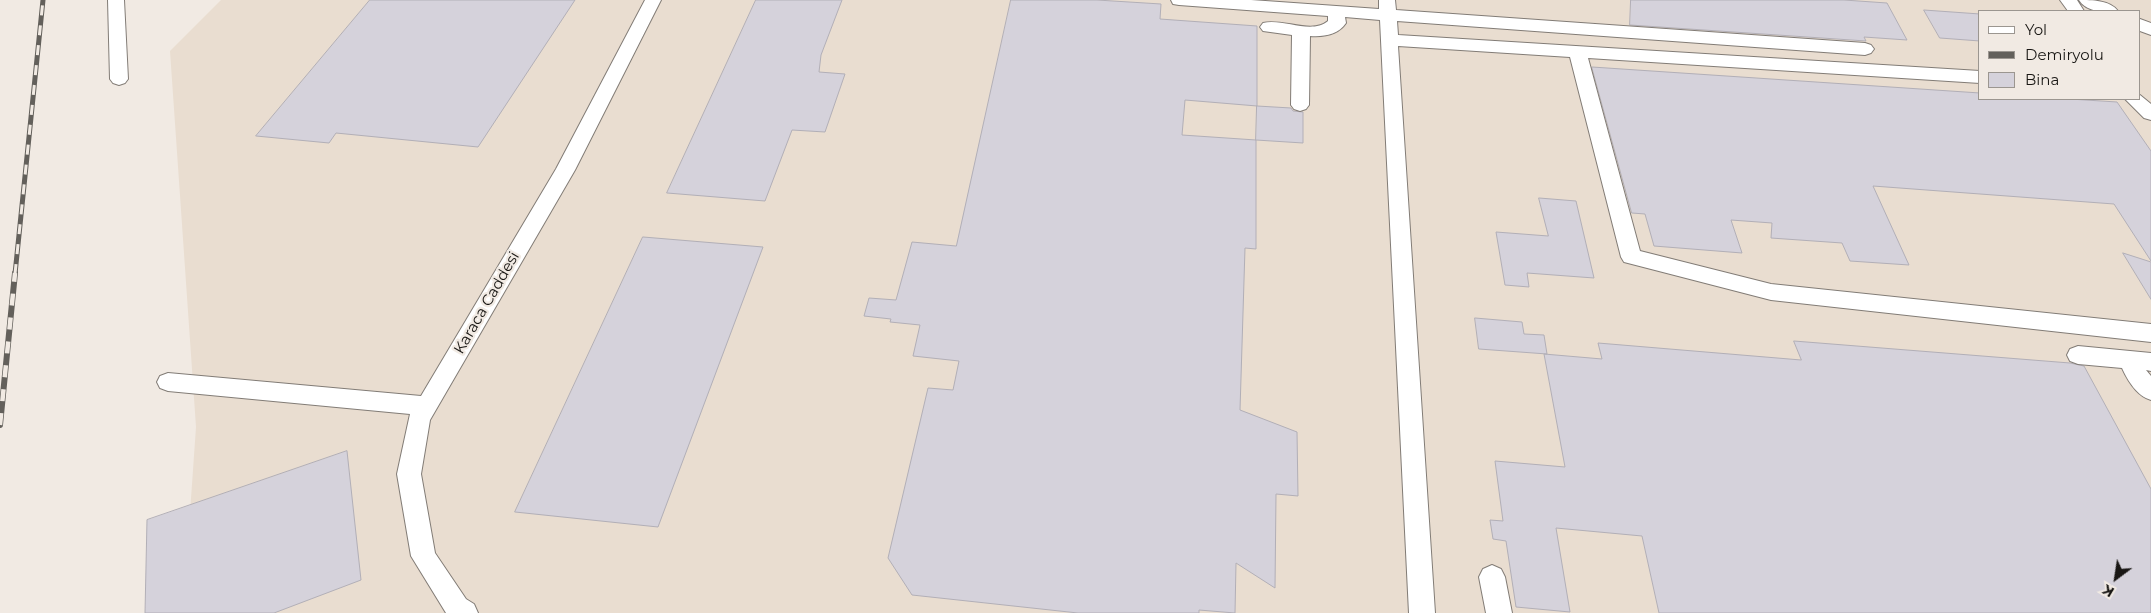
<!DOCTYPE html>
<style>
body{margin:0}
#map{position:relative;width:2151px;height:613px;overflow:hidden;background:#f1eae3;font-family:Montserrat,sans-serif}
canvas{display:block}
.legend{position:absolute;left:1978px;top:10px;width:162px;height:90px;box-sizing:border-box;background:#f1eae3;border:1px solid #9b9690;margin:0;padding:6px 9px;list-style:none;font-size:15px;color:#191714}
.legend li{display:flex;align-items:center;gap:10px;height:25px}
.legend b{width:25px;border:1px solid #9b9690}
.north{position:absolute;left:2091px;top:553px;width:50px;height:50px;-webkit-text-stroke:4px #f1eae3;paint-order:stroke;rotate:211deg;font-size:14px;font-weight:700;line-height:20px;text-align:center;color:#191714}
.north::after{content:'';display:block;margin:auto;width:18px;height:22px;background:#191714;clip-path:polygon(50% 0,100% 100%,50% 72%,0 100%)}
</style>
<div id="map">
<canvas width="2151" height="613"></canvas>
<ul class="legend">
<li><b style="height:6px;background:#fff"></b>Yol</li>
<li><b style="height:6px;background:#63605b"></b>Demiryolu</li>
<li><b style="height:14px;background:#d5d2db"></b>Bina</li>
</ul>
<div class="north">K</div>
</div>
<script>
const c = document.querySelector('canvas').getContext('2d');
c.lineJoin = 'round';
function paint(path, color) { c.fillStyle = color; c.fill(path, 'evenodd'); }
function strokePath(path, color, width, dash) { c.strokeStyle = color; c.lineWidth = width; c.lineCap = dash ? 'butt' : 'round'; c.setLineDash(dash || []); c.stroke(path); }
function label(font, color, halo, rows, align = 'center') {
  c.font = font + ' Montserrat,sans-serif'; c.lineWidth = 4.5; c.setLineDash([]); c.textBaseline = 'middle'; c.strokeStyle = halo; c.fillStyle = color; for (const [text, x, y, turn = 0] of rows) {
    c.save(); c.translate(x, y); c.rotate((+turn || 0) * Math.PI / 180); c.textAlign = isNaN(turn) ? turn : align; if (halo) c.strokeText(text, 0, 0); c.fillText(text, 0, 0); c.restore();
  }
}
paint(new Path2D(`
 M221,0H2151V613H183L196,427L170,51ZM1980,11H2140V99H1980Z`), '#e9ddd0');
const building = new Path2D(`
 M370,0H575L478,147L336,133L329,143L256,136Z
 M756,0H842L821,55L819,72L845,74L825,132L792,130L765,201L667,193Z
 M1011,0H1097L1161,4L1160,19L1257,26V106L1185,100L1182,135L1256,140V249L1245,248L1240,410L1297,432L1298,496L1276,494L1275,588L1236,563L1235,613L1199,610V613H1078L912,595L888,558L928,388L953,390L959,361L913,356L920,325L890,322L891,319L864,316L869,298L896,300L912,242L956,246Z
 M1631,0H1844L1887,3L1907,40L1864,37L1866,41L1630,25Z
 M1924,10L1980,14V41L1940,38Z
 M1592,67L1980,93V99H2070L2117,102L2151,151V261L2114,204L1873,186L1909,265L1850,261L1842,243L1771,238L1772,223L1731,220L1742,253L1654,246L1645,214L1632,213Z
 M1257,106L1291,108L1293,111L1303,112V143L1256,140Z
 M1539,198L1576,201L1594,278L1527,273L1529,287L1505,285L1496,232L1548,236Z
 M643,237L763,247L658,527L515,512Z
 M2123,253L2151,262V299Z
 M1475,318L1522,322L1524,334L1544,335L1547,354L1479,349Z
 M1794,341L2070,363L2084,366L2151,489V613H1659L1642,536L1556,528L1570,612L1516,607L1506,541L1493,539L1490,520L1503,521L1495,461L1565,467L1544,354L1602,359L1598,343L1801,360Z
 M347,451L361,580L274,613H145L147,520Z`);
paint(building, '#d5d2db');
strokePath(building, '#b2afb7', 1);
const minor = new Path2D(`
 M108,0H124L128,79L125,83L119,85L113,83L110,79Z
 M645,0H661L575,170L430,420L421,474L435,553L466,599L474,604L478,613H446L411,556L397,474L410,414L168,391L160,388L157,382L160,376L168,373L421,396L556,169Z
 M1171,0H1251L1379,9V0H1395L1396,10L1865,43L1871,45L1874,49L1871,53L1865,55L1397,21L1398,35L1980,71V83L1588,58L1640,251L1771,284L2151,324V342L1771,300L1624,262L1621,257L1570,57L1398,46L1435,613H1409L1380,20L1345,17L1346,23C1338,35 1323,37 1310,36L1309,105L1306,109L1300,111L1294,109L1291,105L1292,35L1263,31L1260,27L1263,23C1283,18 1311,35 1328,21V16L1179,5L1173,4Z
 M2060,0H2077L2084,11H2068Z
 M2079,0C2092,0 2110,0 2118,11C2105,12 2087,13 2079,0Z
 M2140,19L2151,23V35L2140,31Z
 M2140,95L2151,104V120L2144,118L2125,99H2140Z
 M2078,346L2151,353V371L2146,370L2151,376V400C2137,396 2128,381 2122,368L2078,364L2070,361L2067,355L2070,349Z
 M1492,565L1501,569L1505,577L1512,613H1486L1479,577L1483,569Z`);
strokePath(minor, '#827c76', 2);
paint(minor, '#fff');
const railFar1 = new Path2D(`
 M15,274L43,0`);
const rail = new Path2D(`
 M0,425L15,273`);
strokePath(railFar1, '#63605b', 5);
strokePath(rail, '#63605b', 6);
strokePath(railFar1, '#f1eae3', 3, [10]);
strokePath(rail, '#f1eae3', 4.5, [12]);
label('15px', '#191714', '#f1eae3', [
 ["Karaca Caddesi",487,303,-60]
]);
</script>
